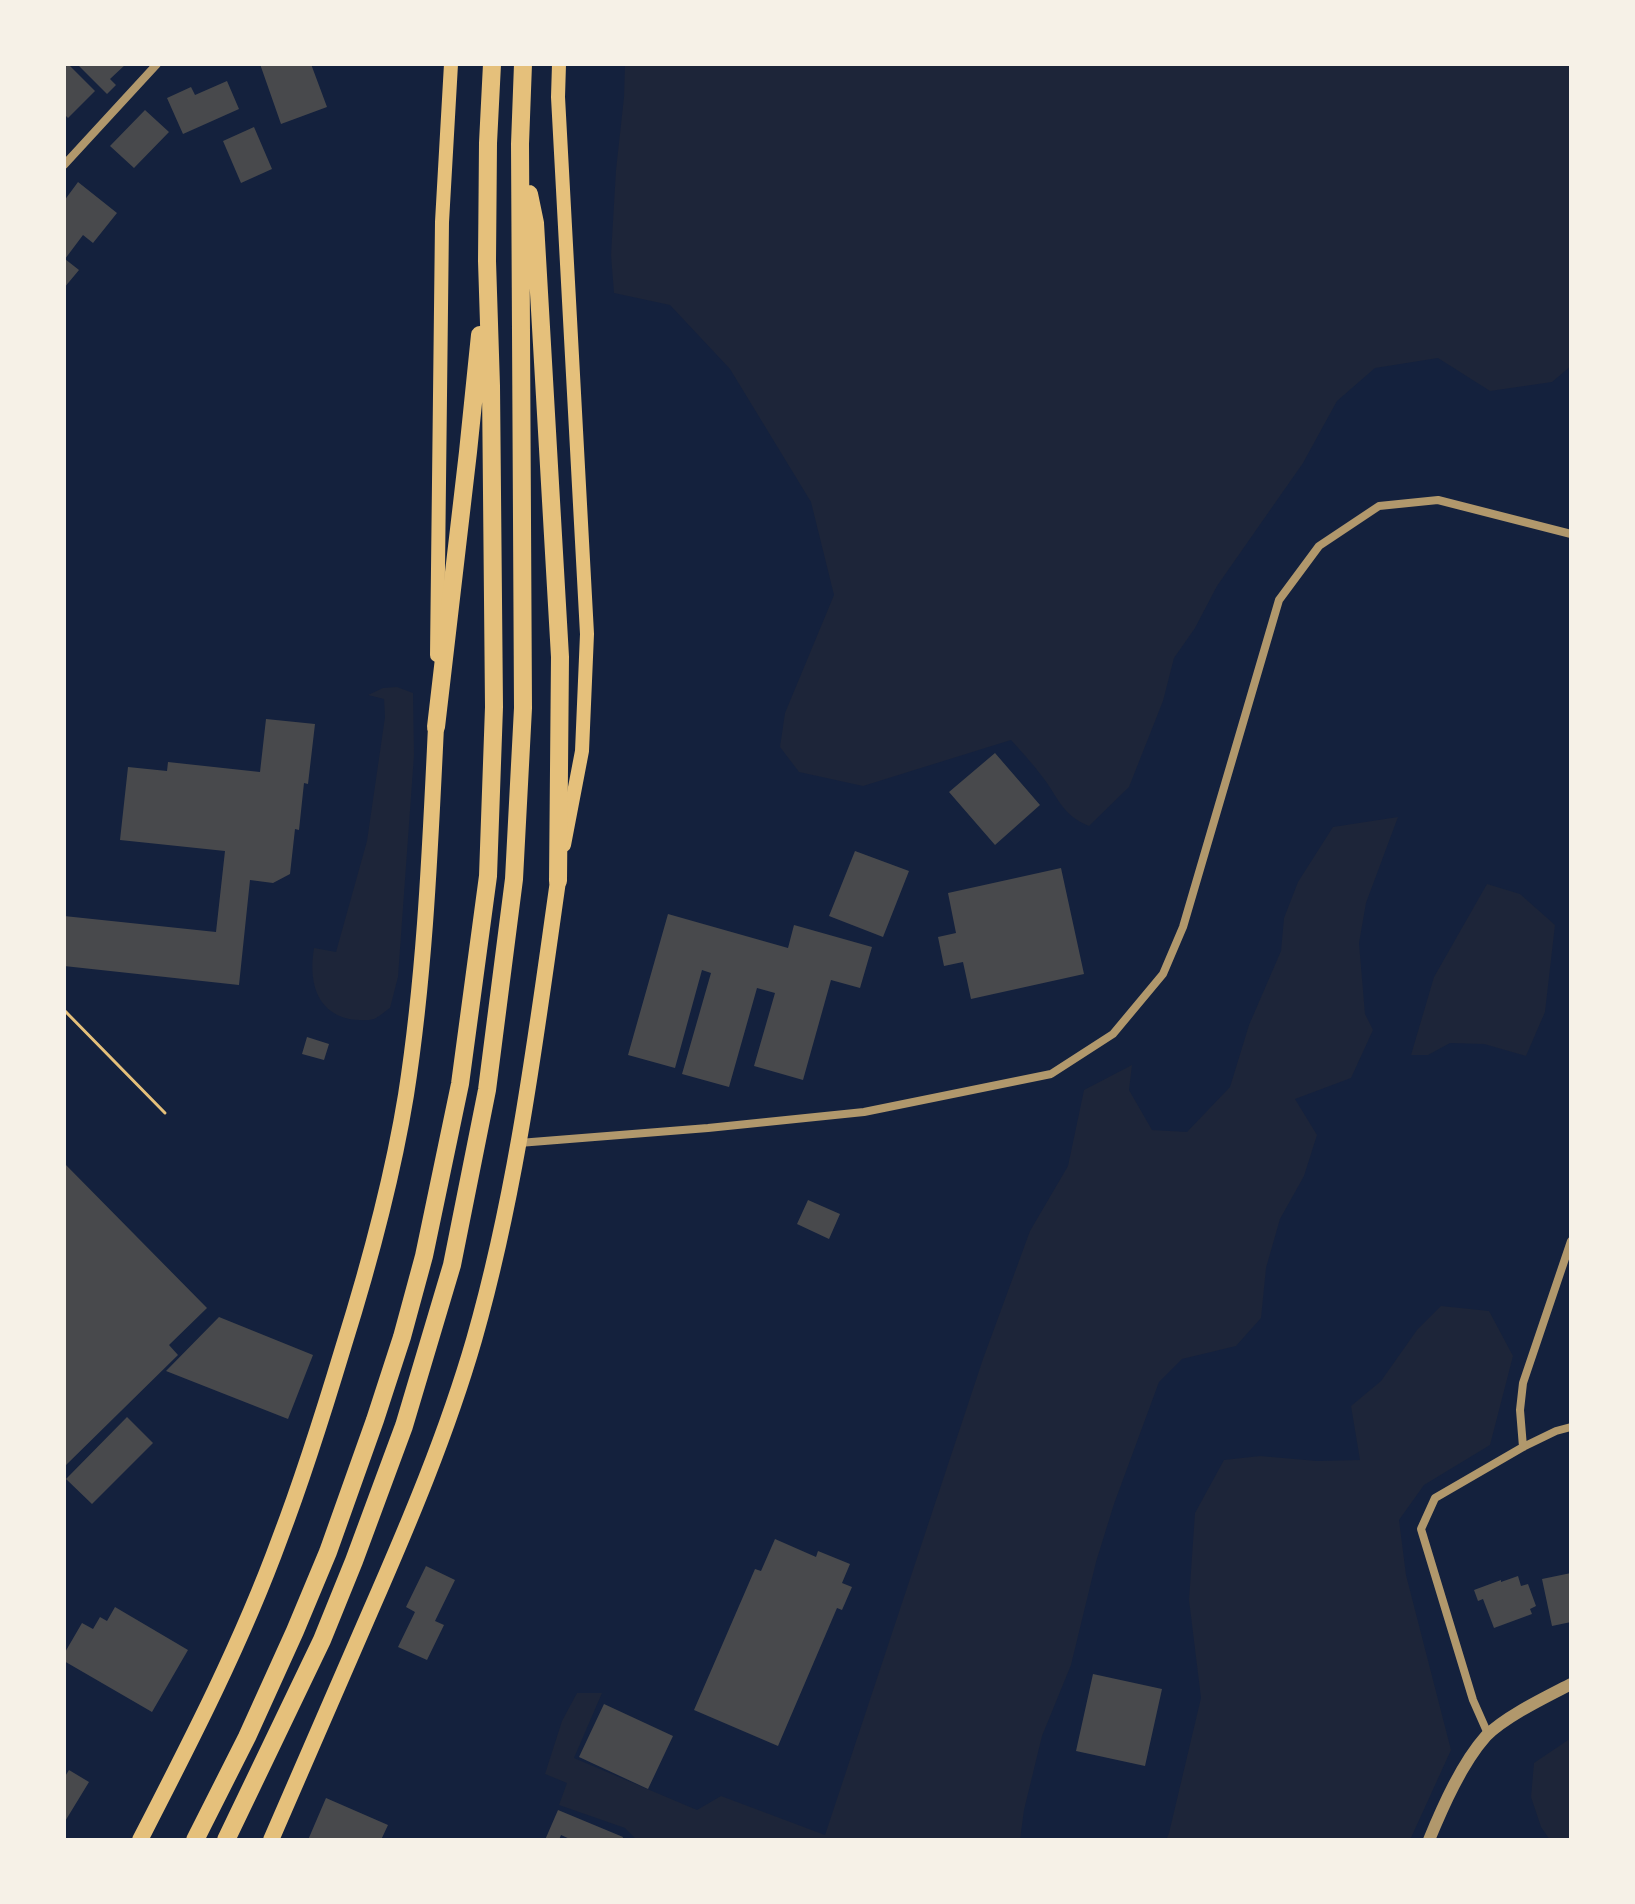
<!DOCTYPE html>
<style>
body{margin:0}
#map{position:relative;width:1635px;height:1904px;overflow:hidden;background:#14213d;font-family:"Alegreya Sans",sans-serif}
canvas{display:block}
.frame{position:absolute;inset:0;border:66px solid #f6f1e7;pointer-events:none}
</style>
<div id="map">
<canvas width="1635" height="1904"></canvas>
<div class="frame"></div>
</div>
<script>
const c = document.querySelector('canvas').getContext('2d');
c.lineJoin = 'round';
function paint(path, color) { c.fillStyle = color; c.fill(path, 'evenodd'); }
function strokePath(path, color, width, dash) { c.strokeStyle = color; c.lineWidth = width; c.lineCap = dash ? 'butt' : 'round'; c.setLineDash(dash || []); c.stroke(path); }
paint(new Path2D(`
 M625,64H1571V366L1552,382L1490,391L1438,358L1375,368L1337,401L1303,463L1217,586L1195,628L1174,658L1163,701L1129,787L1089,826C1061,815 1058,796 1041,775C1032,763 1021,751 1011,740L863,786L799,772L780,747L785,713L834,595L811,502L730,369L670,305L614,293L611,255L616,170L624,97Z
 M397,687L413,693L414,755L398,977L390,1008C385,1011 379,1017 374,1019C367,1021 356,1020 349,1019C314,1011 309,978 314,948L336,952L367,841L385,717L384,699L368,695L383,688Z
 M1398,817L1366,903L1359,943L1365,1014L1373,1030L1351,1078L1295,1099L1317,1135L1304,1176L1280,1219L1266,1268L1261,1318L1236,1346L1182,1359L1159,1382L1114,1504L1096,1562L1071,1665L1042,1736L1024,1810L1020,1840H637L625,1828L559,1805L567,1783L545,1774L562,1721L577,1693H602L574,1758L697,1810L721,1796L825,1835L983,1359L1030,1231L1068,1166L1084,1090L1132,1065L1129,1090L1152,1130L1187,1132L1230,1087L1249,1025L1281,951L1284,918L1298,882L1333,827Z
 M1487,884L1520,894L1555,925L1545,1012L1526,1056L1484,1044L1450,1043L1428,1055H1411L1434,977Z
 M1441,1306L1489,1311L1513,1356L1490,1445L1424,1485L1399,1520L1406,1575L1451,1750L1410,1840H1166L1169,1833L1201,1698L1189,1600L1195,1513L1224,1460L1260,1456L1317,1461L1360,1460L1351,1406L1381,1381L1417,1330Z
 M1571,1738V1840H1550L1541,1827L1531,1797L1534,1763Z`), '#1d2539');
paint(new Path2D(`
 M68,64L95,91L68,118L64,114V69Z
 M77,64H126L110,79L116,85L107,94Z
 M260,64H311L327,107L281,124Z
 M227,81L239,109L183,134L167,98L191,87L195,95Z
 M145,110L169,132L134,168L110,146Z
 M254,127L272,169L241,183L223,141Z
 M78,182L117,213L93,243L83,235L65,259L79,270L64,288V201Z
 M266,719L315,724L308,784L304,783L299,830L295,829L290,874L273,883L250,880L239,985L64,966V916L216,932L225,851L120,840L128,767L167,771L168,762L260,772Z
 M995,753L1040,805L995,845L949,792Z
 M855,851L909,871L883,937L829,916Z
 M1061,868L1084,974L971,999L963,962L944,966L938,937L956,933L948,893Z
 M668,914L788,948L794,925L872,947L860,988L831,980L803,1080L754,1066L775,993L757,988L729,1087L682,1074L711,973L702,970L675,1068L628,1055Z
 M307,1037L329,1044L324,1060L302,1054Z
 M64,1163L207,1308L169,1345L178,1355L64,1467Z
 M808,1200L840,1214L829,1239L797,1224Z
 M219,1317L313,1355L288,1419L166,1371Z
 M127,1417L153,1443L92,1504L66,1479Z
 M775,1539L816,1557L818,1551L850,1564L842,1583L852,1587L842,1610L837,1608L778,1746L694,1710L755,1569L761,1571Z
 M426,1566L455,1580L435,1621L444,1625L427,1660L398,1647L415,1612L406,1607Z
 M1571,1573V1622L1552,1626L1542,1579Z
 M1518,1576L1521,1586L1528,1584L1536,1606L1530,1609L1532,1614L1494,1628L1483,1599L1478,1601L1474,1590L1501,1580V1582Z
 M115,1607L188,1650L152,1712L64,1661V1654L82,1623L93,1629L100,1617L107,1621Z
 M1093,1674L1162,1689L1145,1766L1076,1751Z
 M604,1704L673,1736L648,1789L579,1757Z
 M69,1770L89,1782L64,1823V1778Z
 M326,1798L388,1825L381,1840H308Z
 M558,1810L623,1837L622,1840H572L561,1835L559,1840H545Z`), '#48494c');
strokePath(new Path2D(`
 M64,1010L165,1113`), '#e5c07b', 3);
strokePath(new Path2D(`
 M64,165L157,64
 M519,1143L708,1128L864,1112L1051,1074L1113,1034L1163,974L1183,927L1279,600L1319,546L1379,506L1438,500L1571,534
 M1523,1447L1520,1410L1523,1383L1571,1241
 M1488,1734L1473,1700L1421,1529L1435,1498L1523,1447L1556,1431L1571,1427`), '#b1986c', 8);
strokePath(new Path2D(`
 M1429,1840C1443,1806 1462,1763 1486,1736C1506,1716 1546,1697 1571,1684`), '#b1986c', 12);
strokePath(new Path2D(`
 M559,64L558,97L587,634L582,751L564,845
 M437,655L442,222L451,64`), '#e5c07b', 14);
strokePath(new Path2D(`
 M140,1840C191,1741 242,1642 280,1538C304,1475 324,1411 343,1348C369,1265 392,1181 406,1095C425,973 430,850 436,727
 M271,1840C304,1764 337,1688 370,1612C409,1523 447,1433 474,1340C517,1190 536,1035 558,881`), '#e5c07b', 16);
strokePath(new Path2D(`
 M529,194L535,223L560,657L558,881
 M436,727L468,452L480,335
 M195,1840L247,1737L295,1631L328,1552L375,1420L402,1337L424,1256L460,1084L488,876L494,707L491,386L487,261L488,143L492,64
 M226,1840L322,1640L354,1561L404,1426L452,1265L487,1090L514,879L523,708L520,144L523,64`), '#e5c07b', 18);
</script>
